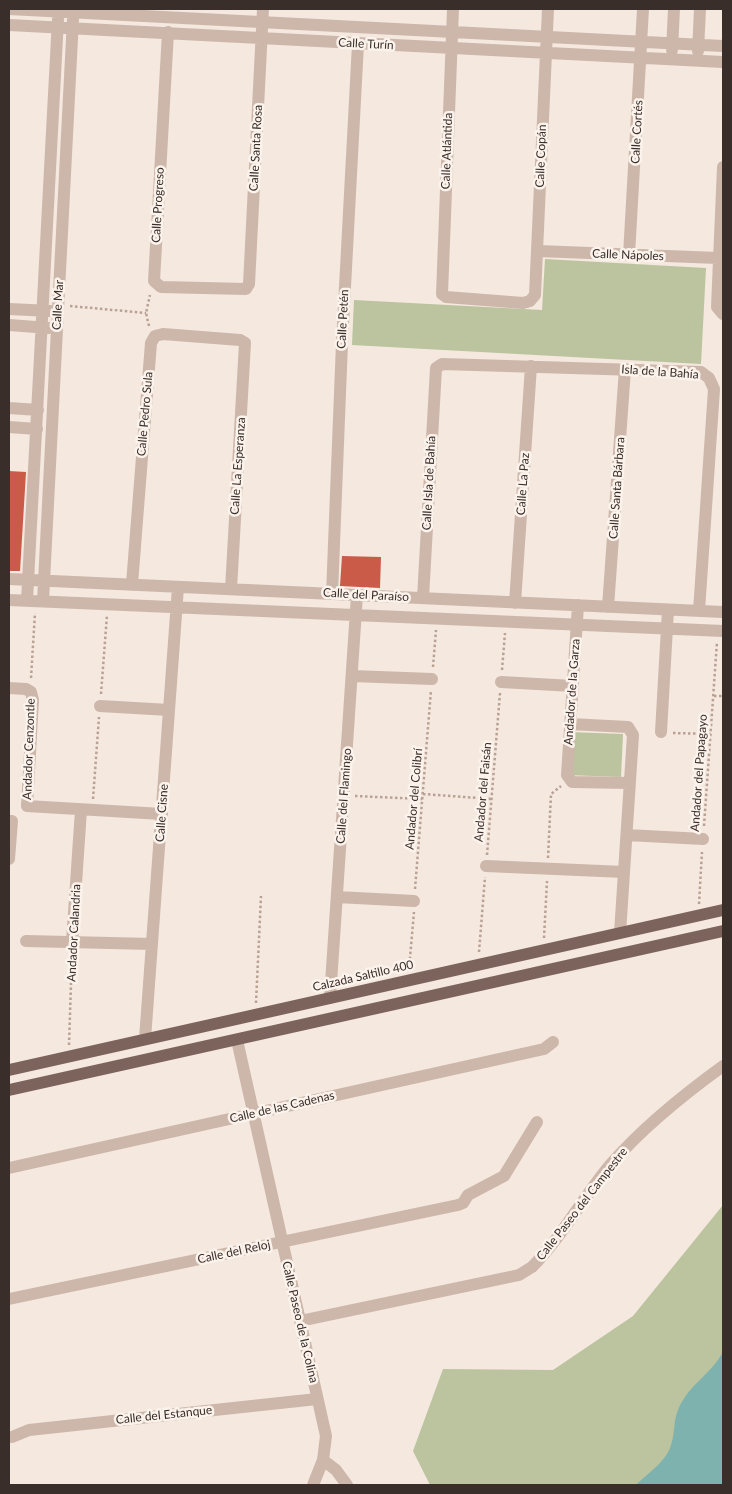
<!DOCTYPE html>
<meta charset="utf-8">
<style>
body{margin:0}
#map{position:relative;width:732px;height:1494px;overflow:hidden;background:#f4e8df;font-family:Lato,sans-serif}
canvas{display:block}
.frame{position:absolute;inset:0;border:10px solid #3a2e2a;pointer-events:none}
</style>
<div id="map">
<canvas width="732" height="1494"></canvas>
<div class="frame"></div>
</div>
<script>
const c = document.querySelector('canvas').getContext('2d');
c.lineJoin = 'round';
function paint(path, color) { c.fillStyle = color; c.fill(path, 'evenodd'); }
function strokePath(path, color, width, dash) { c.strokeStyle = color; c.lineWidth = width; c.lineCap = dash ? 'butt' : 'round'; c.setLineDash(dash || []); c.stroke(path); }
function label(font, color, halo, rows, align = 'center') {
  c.font = font + ' Lato,sans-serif'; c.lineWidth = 5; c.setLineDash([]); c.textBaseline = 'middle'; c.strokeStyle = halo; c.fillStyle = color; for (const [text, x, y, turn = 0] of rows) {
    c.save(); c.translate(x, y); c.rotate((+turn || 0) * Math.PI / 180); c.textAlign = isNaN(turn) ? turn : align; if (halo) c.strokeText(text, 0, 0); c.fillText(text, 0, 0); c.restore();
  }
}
paint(new Path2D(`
 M545,259L706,268L701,364L352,345L354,300L542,310Z
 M569,732L623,734L621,777L566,775Z
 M723,1205V1485H430L413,1451L443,1369L553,1370L633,1316Z`), '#bbc49e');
paint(new Path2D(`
 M723,1352V1485H636C646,1475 665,1462 670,1448C677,1430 671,1419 683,1400C694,1382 713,1371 723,1352Z`), '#7db2af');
paint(new Path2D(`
 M9,471L26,472L20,571H9Z
 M342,556L381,557L380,588L340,586Z`), '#c95b48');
strokePath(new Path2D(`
 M70,306L146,313
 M149,326L146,313L150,295
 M433,667L436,630
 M502,670L505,633
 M31,678L35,613
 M101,694L107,615
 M714,696H723
 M673,733L711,734
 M423,794L492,799
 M355,796L422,799
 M93,799L99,717
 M704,826L717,642
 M487,855L500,693
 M548,858L551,794L561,786
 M415,889L431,690
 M699,904L702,852
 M544,938L547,881
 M479,952L485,877
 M409,969L414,912
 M256,1003L261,896
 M69,1045L72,953`), '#b9a194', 2.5, [2.5, 2.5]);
strokePath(new Path2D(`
 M9,9L723,46
 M453,9L442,294L446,297L523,303L530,301L535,295L548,9
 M9,25L723,62
 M168,32L154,281L161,287L246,289L249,284L263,9
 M672,50L674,9
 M698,51L700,9
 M723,167L717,307L723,314
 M538,251L718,258
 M629,255L643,9
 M9,309L51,311
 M9,325L49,328
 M9,408L38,410
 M9,427L37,429
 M9,579L723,612
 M132,584L151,343L155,336L163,334L240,340L245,343L231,589
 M332,594L342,343L358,44
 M423,598L436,368L442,364L701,372L709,378L714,389L699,611
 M9,600L723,631
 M27,600L58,19
 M43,601L73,19
 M515,603L531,366
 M578,605L567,775L572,782L630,783
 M608,607L625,369
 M352,676L432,679
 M501,682L573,686
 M9,688L26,689L31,692L33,700L27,806L162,814
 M100,706L169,710
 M570,724L628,727L633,735L620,933
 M661,732L668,610
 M9,821H12L9,859
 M627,835L703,839
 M486,866L624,872
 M337,897L414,901
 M26,941L152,944
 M72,942L81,810
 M330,998L357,595
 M145,1039L178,587
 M237,1040L326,1436L323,1460L313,1485
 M9,1168L544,1049L553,1042
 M9,1299L458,1205L463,1203L468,1195L504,1176L537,1122
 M300,1321L519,1275L532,1267C562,1237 583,1197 611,1164C644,1126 683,1095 723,1066
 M12,1437L29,1430L317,1399
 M323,1460L336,1470L347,1485`), '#cdb7aa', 12);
strokePath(new Path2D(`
 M9,1070L723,910
 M9,1090L723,931`), '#7c635b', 12);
label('12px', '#3a2e2a', '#fbf3ec', [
 ["Calle Turín",366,44,3],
 ["Calle Cortés",637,132,-87],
 ["Calle Santa Rosa",256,148,-87],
 ["Calle Atlántida",447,151,-88],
 ["Calle Copán",541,156,-88],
 ["Calle Progreso",158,205,-87],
 ["Calle Nápoles",628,255,2],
 ["Calle Mar",58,305,-87],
 ["Calle Petén",343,319,-87],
 ["Isla de la Bahía",660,372,4],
 ["Calle Pedro Sula",145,414,-85],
 ["Calle La Esperanza",238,466,-86],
 ["Calle Isla de Bahía",429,483,-87],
 ["Calle La Paz",523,484,-86],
 ["Calle Santa Bárbara",617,488,-86],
 ["Calle del Paraíso",366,595,3],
 ["Andador de la Garza",572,692,-86],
 ["Andador Cenzontle",29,749,-88],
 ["Andador del Papagayo",699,773,-86],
 ["Andador del Faisán",483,792,-85],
 ["Calle del Flamingo",344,796,-86],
 ["Andador del Colibrí",414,799,-85],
 ["Calle Cisne",162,813,-86],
 ["Andador Calandria",74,933,-87],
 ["Calzada Saltillo 400",363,976,-13],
 ["Calle de las Cadenas",282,1107,-13],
 ["Calle Paseo del Campestre",582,1204,-52],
 ["Calle del Reloj",234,1252,-12],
 ["Calle Paseo de la Colina",300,1322,77],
 ["Calle del Estanque",164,1415,-6]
]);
</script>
